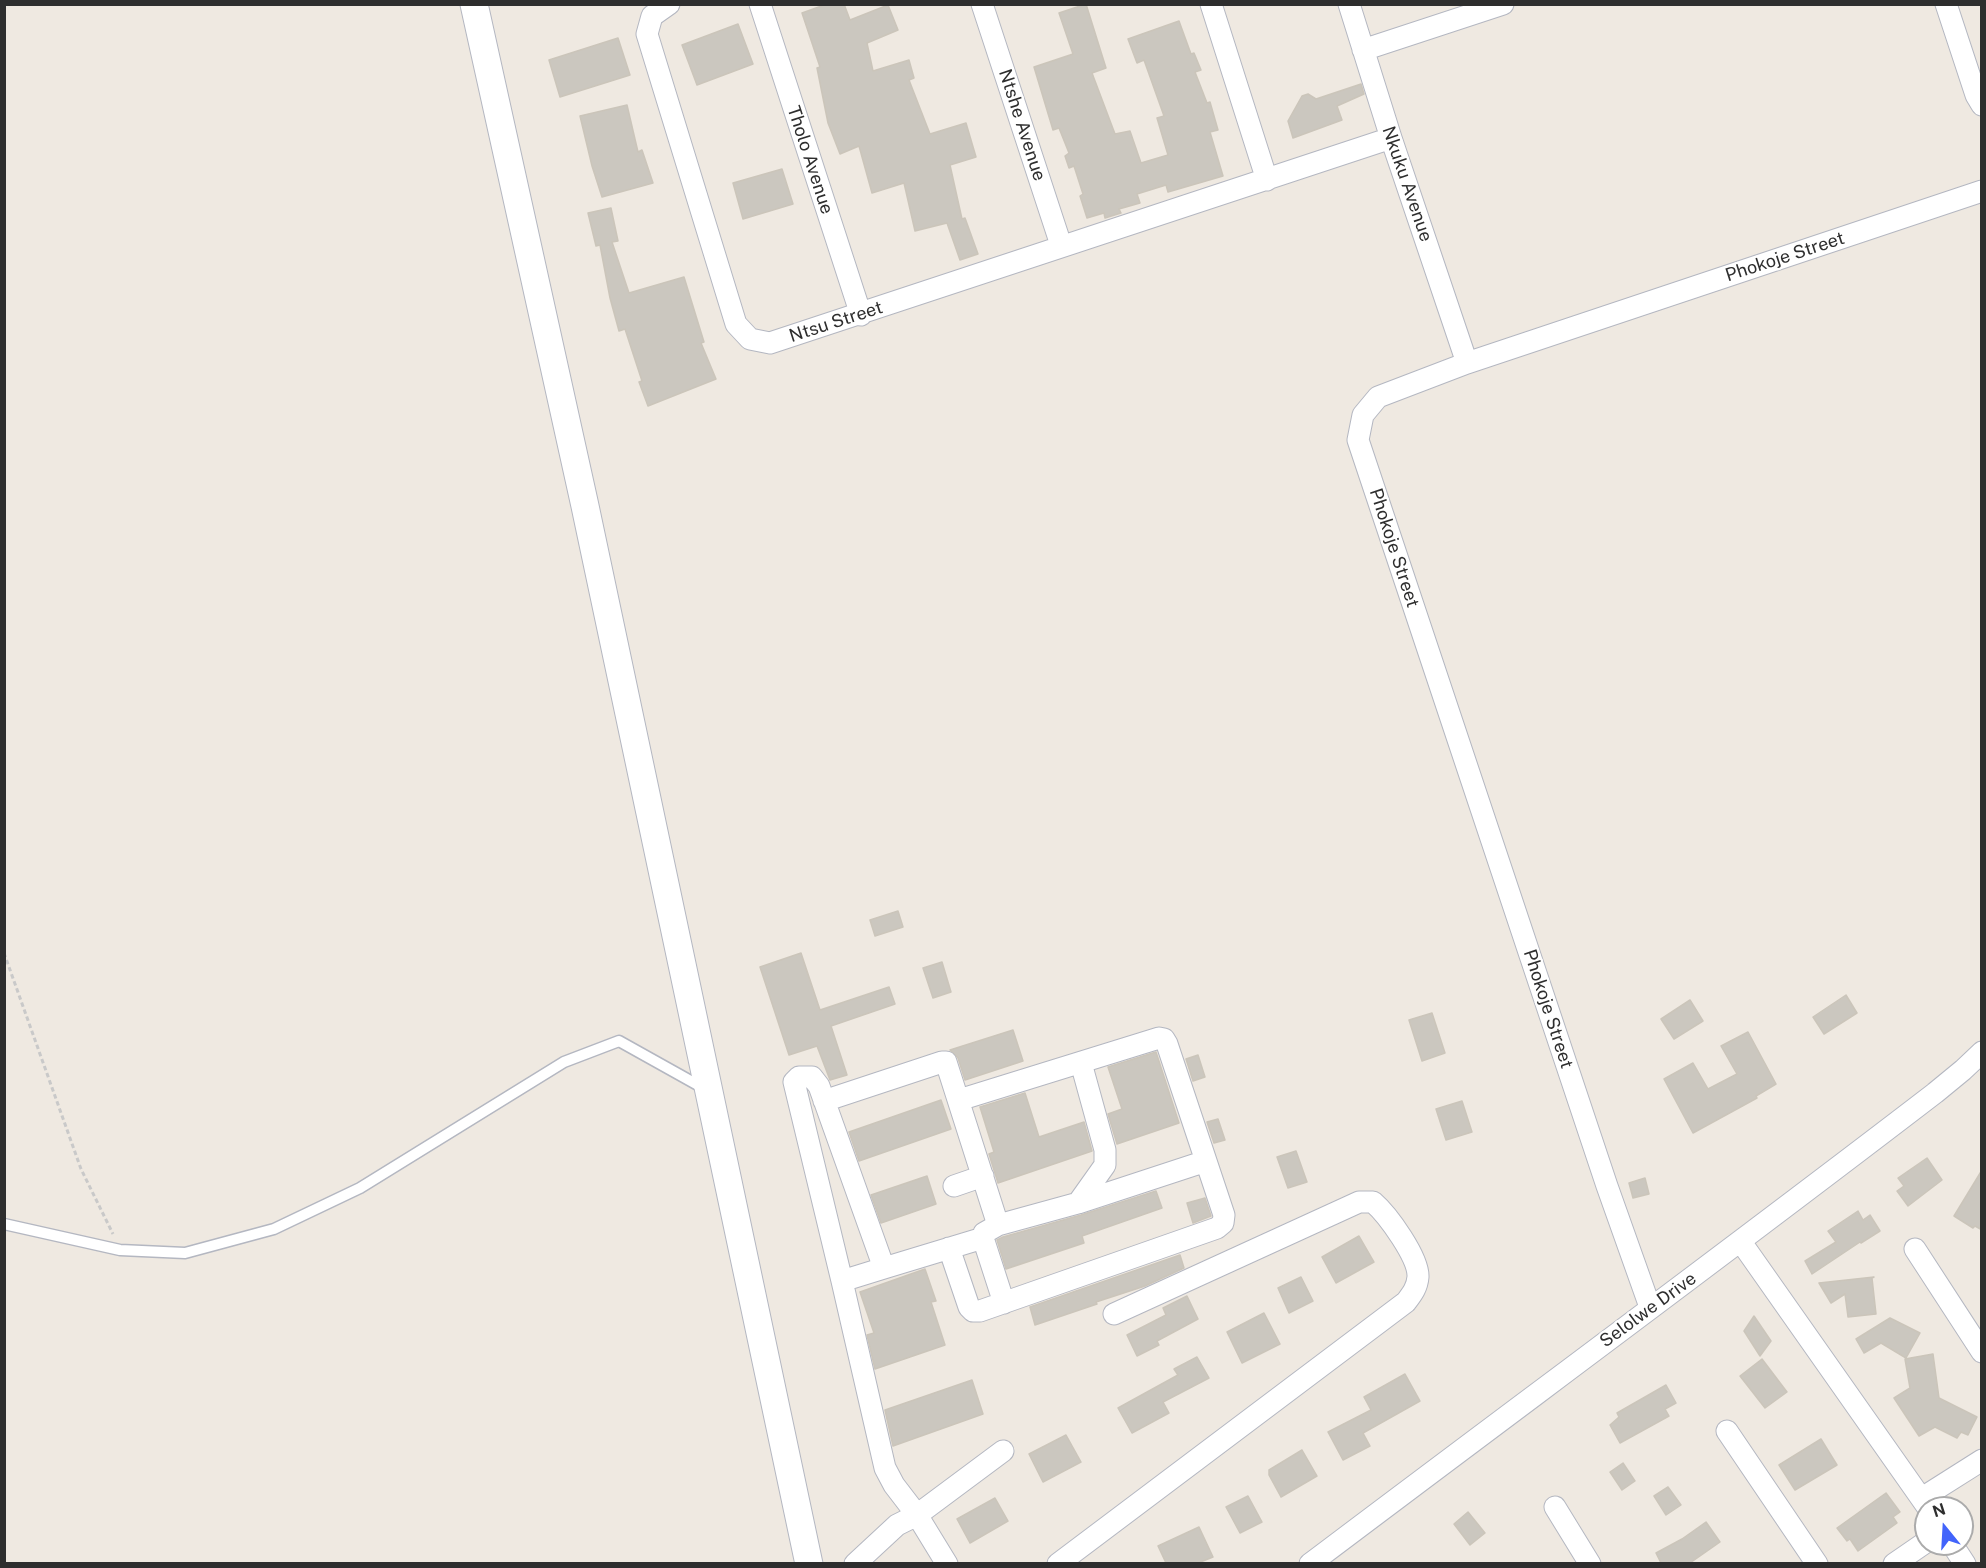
<!DOCTYPE html>
<style>
body{margin:0}
#map{position:relative;width:1986px;height:1568px;overflow:hidden;background:#efe9e1;font-family:"Public Sans",sans-serif}
canvas{display:block}
.frame{position:absolute;inset:0;border:6px solid #2e2e2e;pointer-events:none}
.north{position:absolute;left:1914px;top:1496px;width:60px;height:60px;box-sizing:border-box;background:#fff;border:2px solid #ababab;border-radius:50%;rotate:342deg;font-size:16px;font-weight:700;line-height:24px;text-align:center;color:#2e2e2e}
.north::after{content:'';display:block;margin:auto;width:21px;height:27px;background:#4264fb;clip-path:polygon(50% 0,100% 100%,50% 72%,0 100%)}
</style>
<div id="map">
<canvas width="1986" height="1568"></canvas>
<div class="frame"></div>
<div class="north">N</div>
</div>
<script>
const c = document.querySelector('canvas').getContext('2d');
c.lineJoin = 'round';
function paint(path, color) { c.fillStyle = color; c.fill(path, 'evenodd'); }
function strokePath(path, color, width, dash) { c.strokeStyle = color; c.lineWidth = width; c.lineCap = dash ? 'butt' : 'round'; c.setLineDash(dash || []); c.stroke(path); }
function label(font, color, halo, rows, align = 'center') {
  c.font = font + ' "Public Sans",sans-serif'; c.lineWidth = 4.5; c.setLineDash([]); c.textBaseline = 'middle'; c.strokeStyle = halo; c.fillStyle = color; for (const [text, x, y, turn = 0] of rows) {
    c.save(); c.translate(x, y); c.rotate((+turn || 0) * Math.PI / 180); c.textAlign = isNaN(turn) ? turn : align; if (halo) c.strokeText(text, 0, 0); c.fillText(text, 0, 0); c.restore();
  }
}
const building = new Path2D(`
 M827,4H844L850,20L888,5L898,30L867,43L873,71L909,60L914,78L909,80L930,134L966,123L976,157L950,165L962,219L965,218L978,254L960,260L947,223L915,231L904,183L872,193L859,146L840,154L828,123L817,68L820,67L802,13Z
 M1086,4L1106,68L1092,73L1115,134L1130,131L1141,163L1168,155L1157,118L1164,116L1144,60L1137,63L1128,39L1179,21L1191,54L1194,53L1201,70L1195,72L1207,103L1210,102L1218,130L1210,132L1223,176L1168,192L1166,185L1137,194L1140,203L1119,209L1121,213L1105,218L1104,213L1087,218L1080,196L1083,194L1074,166L1069,168L1065,156L1069,153L1059,128L1053,130L1034,67L1073,54L1059,13Z
 M738,24L753,64L697,85L682,45Z
 M618,38L630,75L560,97L549,60Z
 M1361,84L1364,94L1337,106L1342,120L1293,138L1288,121L1302,96L1308,94L1316,99Z
 M627,105L638,152L642,150L653,183L602,197L592,166L580,116Z
 M782,169L793,204L743,219L733,183Z
 M611,208L618,241L612,242L629,293L684,277L704,342L701,343L716,379L648,406L639,382L642,381L625,329L619,331L610,298L600,245L596,246L588,213Z
 M898,911L903,927L875,936L870,920Z
 M801,953L820,1010L889,987L895,1004L831,1026L847,1075L830,1080L817,1046L789,1055L760,967Z
 M942,962L951,992L933,998L923,968Z
 M1846,995L1857,1013L1824,1034L1813,1017Z
 M1690,1000L1703,1021L1674,1039L1661,1019Z
 M1432,1013L1445,1053L1422,1061L1409,1020Z
 M1013,1030L1023,1061L965,1080L958,1058L950,1050Z
 M1748,1032L1776,1084L1756,1096L1757,1098L1693,1133L1664,1079L1693,1063L1708,1089L1737,1074L1721,1046Z
 M1156,1052L1179,1123L1117,1144L1108,1114L1122,1109L1108,1067Z
 M1198,1055L1205,1077L1193,1081L1186,1059Z
 M1025,1093L1039,1137L1084,1122L1092,1151L998,1183L989,1154L994,1152L980,1107Z
 M941,1100L951,1129L859,1161L849,1132Z
 M1462,1101L1472,1132L1446,1140L1436,1109Z
 M1218,1119L1225,1140L1214,1143L1207,1122Z
 M1296,1151L1307,1182L1288,1188L1277,1157Z
 M1927,1158L1942,1180L1908,1206L1897,1191L1904,1186L1898,1178Z
 M1982,1170V1230L1975,1226L1973,1228L1954,1216Z
 M927,1176L936,1204L881,1223L871,1195Z
 M1645,1178L1649,1194L1633,1198L1629,1183Z
 M1156,1191L1162,1208L1082,1236L1084,1243L1006,1269L997,1240L1003,1237L1081,1215Z
 M1205,1198L1211,1216L1193,1223L1187,1203Z
 M1858,1211L1863,1220L1870,1215L1880,1231L1861,1243L1860,1242L1812,1274L1805,1261L1836,1242L1828,1231Z
 M1359,1236L1374,1262L1336,1283L1322,1257Z
 M1180,1255L1184,1268L1145,1286L1096,1302L1097,1304L1035,1325L1030,1307Z
 M925,1269L936,1301L931,1302L945,1345L875,1369L867,1335L874,1333L860,1292Z
 M1301,1277L1313,1301L1289,1313L1278,1288Z
 M1874,1277L1872,1278L1876,1314L1848,1317L1845,1294L1831,1303L1819,1283Z
 M1187,1296L1198,1319L1157,1341L1159,1345L1137,1356L1127,1335L1166,1315L1163,1308Z
 M1264,1313L1280,1344L1242,1363L1227,1332Z
 M1754,1316L1771,1341L1760,1356L1744,1331Z
 M1890,1318L1920,1333L1906,1358L1881,1343L1864,1353L1856,1339Z
 M1933,1354L1939,1398L1977,1417L1968,1435L1961,1432L1957,1438L1935,1427L1919,1436L1894,1398L1910,1388L1905,1359Z
 M1197,1357L1209,1378L1163,1402L1169,1413L1132,1433L1118,1408L1178,1375L1174,1369Z
 M1762,1359L1787,1392L1765,1408L1740,1376Z
 M1405,1374L1420,1401L1363,1433L1370,1446L1343,1460L1328,1432L1371,1410L1364,1397Z
 M972,1380L983,1414L893,1446L885,1410Z
 M1666,1385L1676,1403L1665,1409L1669,1416L1620,1443L1610,1425L1619,1417L1617,1413Z
 M1066,1435L1081,1462L1043,1482L1029,1454Z
 M1821,1439L1837,1465L1795,1490L1779,1465Z
 M1302,1450L1317,1476L1281,1497L1269,1475V1470Z
 M1623,1463L1635,1481L1622,1490L1610,1472Z
 M1668,1487L1681,1505L1666,1515L1654,1496Z
 M1886,1493L1900,1512L1893,1517L1897,1523L1858,1551L1850,1539L1847,1541L1837,1528Z
 M1248,1496L1262,1522L1240,1533L1226,1507Z
 M995,1498L1008,1521L970,1543L957,1519Z
 M1468,1512L1485,1533L1470,1545L1454,1524Z
 M1706,1522L1720,1542L1690,1563H1661L1656,1553L1682,1539Z
 M1199,1527L1213,1557L1198,1563H1166L1158,1546Z`);
paint(building, '#cbc7bf');
strokePath(building, '#cbc5ba', 1.5);
const service = new Path2D(`
 M4,1224L120,1250L185,1253L274,1229L360,1188L564,1062L619,1041L705,1089`);
const minor = new Path2D(`
 M669,4L652,16L647,34L736,324L750,339L770,343L1391,138
 M760,4L861,315
 M982,4L1061,245
 M1211,4L1267,180
 M1349,4L1391,138L1467,363
 M1946,4L1976,95L1982,105
 M1363,50L1503,4
 M824,1101L942,1062H946L998,1225
 M954,1186L983,1176
 M1078,1203L1105,1165V1150L1081,1063
 M1741,1242L1928,1508
 M949,1248L969,1307L973,1311H980L1217,1228L1223,1223L1224,1215L1167,1044L1164,1039L1159,1038L959,1100
 M1915,1249L1982,1352
 M842,1281L884,1268
 M1004,1303L983,1238L984,1233L998,1225L1078,1203L1206,1161
 M1650,1307L1607,1186L1358,440L1363,415L1378,397L1467,363L1982,191
 M1727,1431L1817,1564
 M1922,1498L1982,1460
 M1555,1507L1590,1564
 M1952,1544L1965,1564
 M855,1564L897,1525L917,1515L1003,1451
 M947,1564L917,1515L894,1485L885,1468L842,1281L794,1082L799,1077H812L819,1086L884,1268L983,1238
 M1058,1564L1406,1302C1412,1294 1417,1288 1418,1277C1419,1258 1388,1215 1373,1202H1359L1114,1314
 M1310,1564C1518,1407 1728,1252 1935,1093L1963,1070L1982,1052
 M1894,1564L1926,1542`);
const tertiary = new Path2D(`
 M474,4L585,506L809,1564`);
strokePath(service, '#b4b7c1', 13);
strokePath(minor, '#b4b7c1', 23);
strokePath(tertiary, '#b4b7c1', 29);
strokePath(new Path2D(`
 M4,953L81,1169L113,1234`), '#c9c9c9', 3, [4.5, 3]);
strokePath(service, '#fff', 10);
strokePath(minor, '#fff', 21);
strokePath(tertiary, '#fff', 27);
label('18px', '#2e2e2e', '#fff', [
 ["Ntshe Avenue",1022,125,72],
 ["Tholo Avenue",810,160,72],
 ["Nkuku Avenue",1407,184,71],
 ["Phokoje Street",1785,257,-18],
 ["Ntsu Street",836,322,-18],
 ["Phokoje Street",1394,548,72],
 ["Phokoje Street",1548,1009,72],
 ["Selolwe Drive",1648,1310,-36]
]);
</script>
